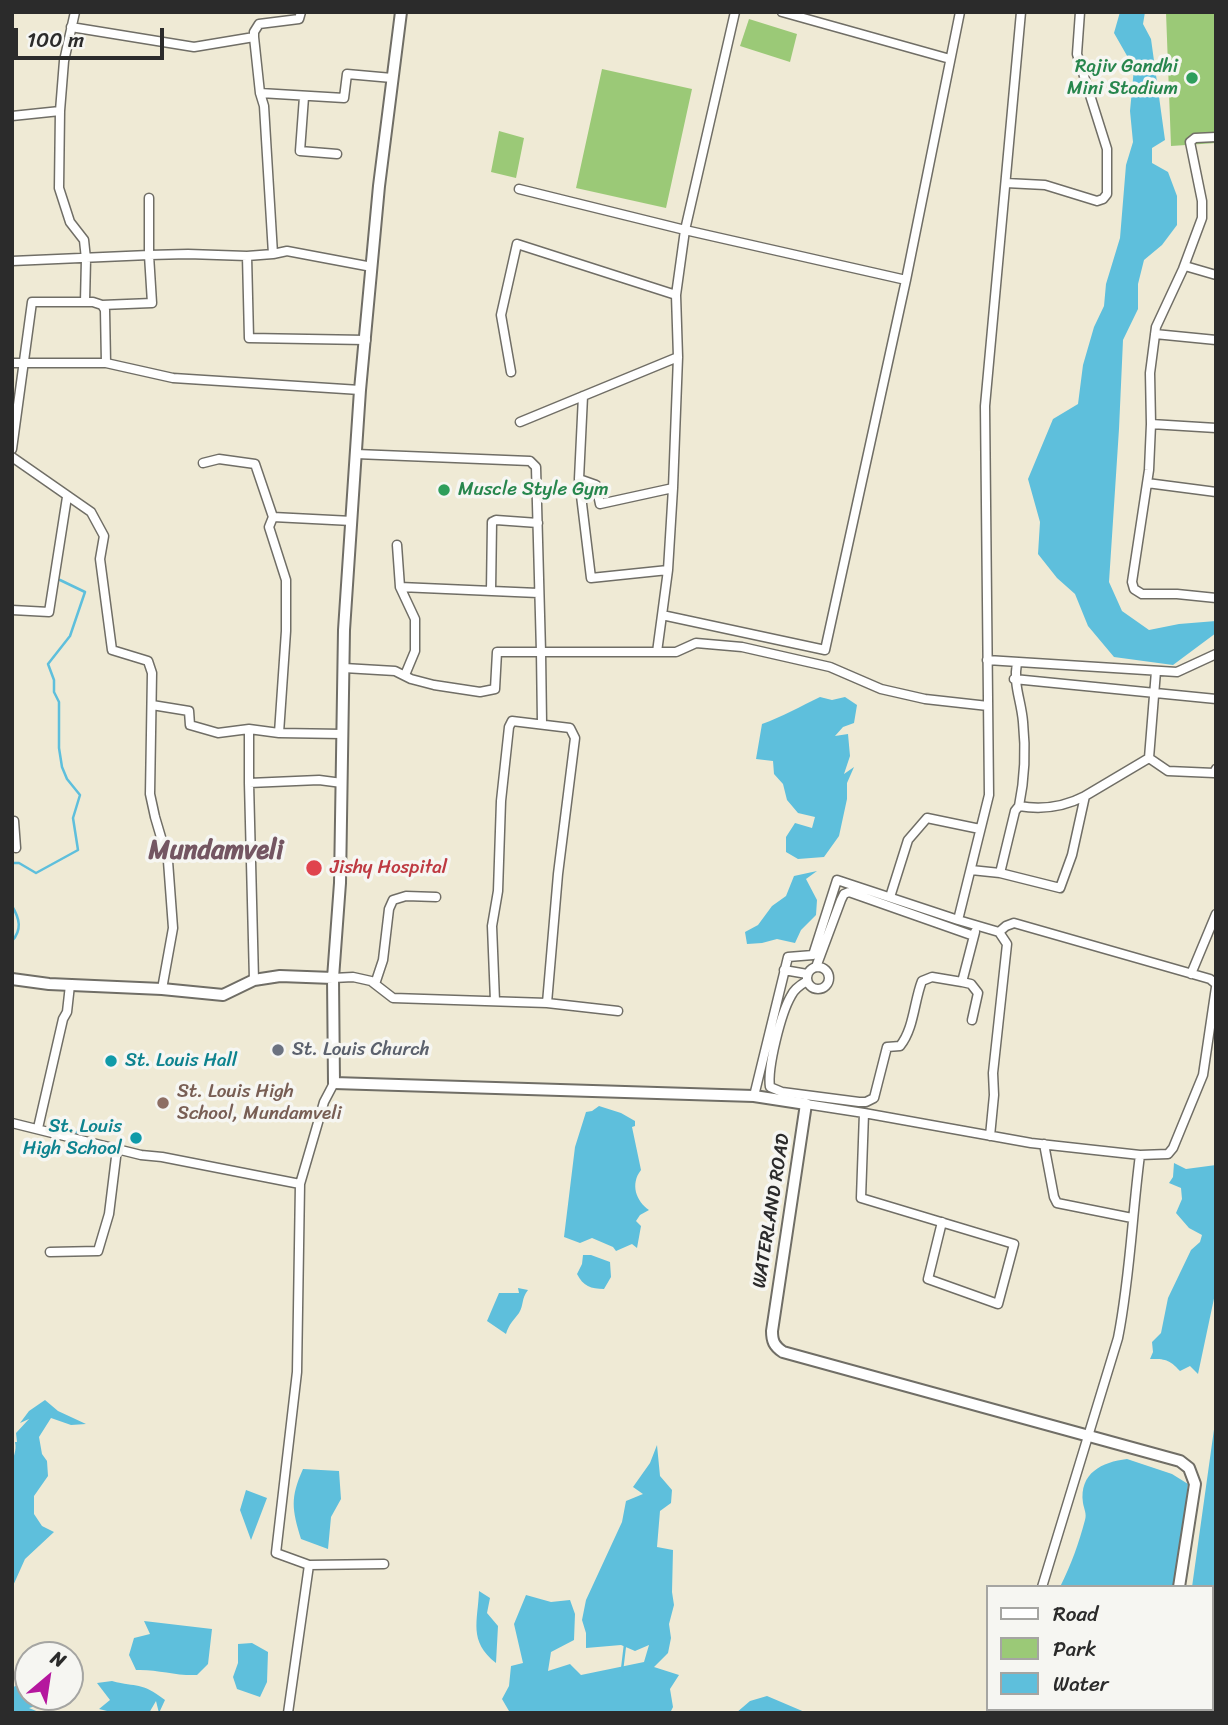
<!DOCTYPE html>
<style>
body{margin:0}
#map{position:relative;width:1228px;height:1725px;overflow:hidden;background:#efead5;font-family:Sriracha,sans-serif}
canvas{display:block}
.frame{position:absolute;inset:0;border:14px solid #2b2b2b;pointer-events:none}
.legend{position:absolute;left:986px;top:1585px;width:228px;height:126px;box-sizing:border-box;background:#f6f6f2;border:2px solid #a5a5a2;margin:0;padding:9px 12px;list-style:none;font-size:21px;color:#2b2b2b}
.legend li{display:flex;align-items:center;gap:14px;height:35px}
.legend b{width:35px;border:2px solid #a5a5a2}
.north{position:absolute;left:14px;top:1641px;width:70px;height:70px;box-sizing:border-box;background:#f6f6f2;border:2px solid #a5a5a2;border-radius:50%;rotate:29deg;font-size:19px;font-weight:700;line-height:28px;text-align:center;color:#2b2b2b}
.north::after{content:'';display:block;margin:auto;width:24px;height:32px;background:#b5179e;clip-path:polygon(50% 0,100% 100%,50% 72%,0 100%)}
.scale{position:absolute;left:14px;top:28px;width:150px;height:32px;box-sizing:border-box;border:4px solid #2b2b2b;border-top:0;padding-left:9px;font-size:21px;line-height:24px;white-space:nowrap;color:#2b2b2b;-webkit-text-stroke:5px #f6f6f2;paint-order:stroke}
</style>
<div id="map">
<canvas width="1228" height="1725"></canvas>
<div class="frame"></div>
<ul class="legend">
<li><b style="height:9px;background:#fff"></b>Road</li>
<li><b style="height:19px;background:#9bc977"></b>Park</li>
<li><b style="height:19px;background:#5ebfdc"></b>Water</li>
</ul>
<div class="north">N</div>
<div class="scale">100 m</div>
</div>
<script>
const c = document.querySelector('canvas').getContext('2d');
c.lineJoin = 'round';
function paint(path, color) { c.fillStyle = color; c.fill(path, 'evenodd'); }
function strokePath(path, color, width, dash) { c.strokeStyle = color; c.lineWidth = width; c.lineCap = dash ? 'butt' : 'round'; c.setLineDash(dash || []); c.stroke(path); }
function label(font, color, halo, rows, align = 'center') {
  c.font = font + ' Sriracha,sans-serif'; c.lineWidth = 7; c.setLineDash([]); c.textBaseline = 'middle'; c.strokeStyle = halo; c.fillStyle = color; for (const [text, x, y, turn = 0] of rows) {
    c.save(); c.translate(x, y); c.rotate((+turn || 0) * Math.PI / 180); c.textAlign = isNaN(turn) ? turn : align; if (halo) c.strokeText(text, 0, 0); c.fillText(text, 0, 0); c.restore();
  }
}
paint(new Path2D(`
 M1166,12H1216V143L1171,146Z
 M749,19L797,34L790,62L740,46Z
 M602,69L692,89L666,208L576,188Z
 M499,131L524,138L516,178L491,172Z`), '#9bc977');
paint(new Path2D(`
 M1120,12H1145L1143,24L1151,39L1165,140L1152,148V163L1168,172L1177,196V225L1162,245L1144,260L1138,284V309L1123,340L1119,429L1109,582L1122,611L1149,630L1179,624L1216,621V633L1173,665L1114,657L1088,626L1075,594L1057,578L1038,554L1040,522L1028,479L1053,419L1078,404L1083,365L1094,327L1104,306L1106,284L1120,238L1126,165L1133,142L1130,111L1134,68L1114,33Z
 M820,697L832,700L845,697L857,705L854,723L843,727L835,736L848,734L850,756L844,774L854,767L847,783V799L839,836L824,857L798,859L786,852V837L795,823L812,828L815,817L798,813L787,800L783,784L774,774L773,761L756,759L762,724C782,717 801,706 820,697Z
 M817,871L806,879L817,900L816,915L801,930L795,943L777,939L762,943L747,944L745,932L758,925L772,906L786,896L794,876Z
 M599,1106L621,1113L635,1121V1126L632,1127L641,1170C630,1184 636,1201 649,1210L640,1215L636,1221L641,1226L637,1248L632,1244L616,1251L613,1247L592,1238L580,1243L564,1237L575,1147L586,1112L592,1111Z
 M1174,1163L1186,1169L1216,1165V1289L1198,1374L1190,1366L1180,1371C1169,1359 1165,1359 1150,1359L1153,1352L1152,1342L1161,1333L1168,1298L1191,1250L1200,1242L1202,1235L1189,1228L1176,1213L1182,1199L1181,1188L1169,1183L1173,1177Z
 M583,1255H591L610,1262L611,1277L604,1289C591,1289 583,1286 577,1274L582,1264Z
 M518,1288L528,1290C521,1299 524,1305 519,1313C513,1321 509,1324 506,1334L487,1321L499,1293H519Z
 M45,1400L58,1411L86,1424L71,1425L51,1418L39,1437L42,1454L47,1461L48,1476L34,1496V1514L42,1526L54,1532L25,1559L12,1588V1500C16,1489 11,1477 12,1465C13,1456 17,1451 15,1442H17L16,1433L29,1419L20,1423L29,1411Z
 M1216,1415V1613L1212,1614V1587H1192Z
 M657,1445L660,1476L672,1490L671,1503L660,1511L657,1547L673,1550L672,1592L674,1605L669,1624L671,1638L668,1653L654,1667L679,1675L670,1689L673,1707L670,1713L509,1711L502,1699L509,1686L511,1666L523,1663L514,1624L526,1595L551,1602L570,1600L575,1614L574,1640L551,1652L548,1671L570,1664L581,1675L644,1662L649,1645L635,1651L621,1645L586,1648V1633L582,1620L586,1600L622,1522L626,1501L643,1494L633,1487L650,1463Z
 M1127,1459L1172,1474L1188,1484L1180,1560L1175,1575V1587H1060C1071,1565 1079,1543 1085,1520C1087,1514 1084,1509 1083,1503C1079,1473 1102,1462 1127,1459Z
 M303,1469L339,1471L341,1499L331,1517L328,1549L301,1539C292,1509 290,1498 303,1469Z
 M246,1490L267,1498L251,1540L240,1510Z
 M479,1591L490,1598L487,1613L498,1626L496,1663C468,1641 478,1621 479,1591Z
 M144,1621L212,1629L208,1664L197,1675C176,1676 157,1669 136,1670L129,1655L134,1638L150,1634Z
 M252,1643L268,1652L267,1682L260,1697L237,1689L233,1677L238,1663V1644Z
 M112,1681C138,1688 140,1681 165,1700L159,1713L156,1701L149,1713H115L99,1709L110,1700L97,1683Z
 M17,1685L28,1691V1697H35L42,1704L29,1708L41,1713H12V1688Z
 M767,1696L807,1713H736L750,1701Z`), '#5ebfdc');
strokePath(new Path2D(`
 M12,863H19L36,873L78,850L73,818L80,795L67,779L62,767L59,748V702L54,692V680L48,664L70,636L85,592L60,580
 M12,906C20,919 22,930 12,941
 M73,1135L86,1125L104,1131
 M622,1670L625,1645`), '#5ebfdc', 2.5);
const minor = new Path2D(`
 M735,12L685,230L676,295L678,357L673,488L668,570L662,615L825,650L906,280L960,12
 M782,12L950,59
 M71,27L194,47L254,37L260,93L264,106L273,254L287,251L372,267
 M254,37V32L259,24L299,19L301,12
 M260,93L344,98L347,74L392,78
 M304,97L300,151L337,154
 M60,111L59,188L70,222L84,240L86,259L85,302
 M12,116L60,111L64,61L75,12
 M1216,137L1195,138L1190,142L1202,201V218L1183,269L1156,327L1150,373L1151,424L1149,470L1132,582L1134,589L1142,594H1177L1216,598
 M1006,183L1045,185L1097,201L1103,199L1107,194V149L1077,54L1080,12
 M519,189L685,230L906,280
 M149,198V255L188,254L247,256L249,338L366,340
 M247,256L273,254
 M12,261L149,255L152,303L102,305
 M1185,266L1216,275
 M1155,334L1216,340
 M12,363H106L173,378L360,390
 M511,372L501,315L517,244L676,295
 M583,396L579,479L596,485L600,504L673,488
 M520,422L678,357
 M1151,424L1216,428
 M12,449L32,302H93L102,305L105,310L106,363
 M356,454L530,461L536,467L541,652H676L696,643L742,647L830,667L881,689L925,699L988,706
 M12,457L91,512L104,536L100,559L112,650L148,661L152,673L150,794L155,817L168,861L173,928L162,989
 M203,463L219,459L255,464L273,517
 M579,479L591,578L668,570
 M1147,483L1216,492
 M397,545L400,587L415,619V651L405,675
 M400,587L538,593
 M491,591L492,522L496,520L538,523
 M12,610L49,612L67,497
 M657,652L662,615
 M987,660L1177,672L1216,654
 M1017,662C1013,686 1021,699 1023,722C1026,751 1025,777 1019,806
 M344,668L395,671L411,679L434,685L480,692L495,689L497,652H541L542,723
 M1014,679L1216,699
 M152,705L189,711L190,725L218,733L249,729
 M343,734L279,733L286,631V580L269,527L273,517L352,521
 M1149,758L1168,771L1214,773L1216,769
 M249,783V729L279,733
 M1085,796L1149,758L1156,671
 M12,847L16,848L14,821
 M971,870L1000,873L1015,811L1019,806C1042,810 1064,807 1085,796L1072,855L1060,888L1000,873
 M890,897L908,840L927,818L980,829
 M958,920L999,932L1007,944L993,1073L994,1095L990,1136
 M999,932L1006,926L1014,923L1210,979L1216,984
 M807 978a11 11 0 1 1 22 0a11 11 0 1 1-22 0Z
 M816,967L841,900L844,894L849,892L974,936
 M784,970L807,974
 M1191,974L1216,914
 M333,978L353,977L371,981L393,998L547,1003L558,874L575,738L570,728L512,721L509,727L501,801L498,891L492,926L495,1001
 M254,980L249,783L319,780L342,783
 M807,981C800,985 794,989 791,996C781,1013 767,1068 770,1087L782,1092L859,1102H866L874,1098L887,1047L900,1046C914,1029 914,1001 922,981L932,977L962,982
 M375,984L383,960L389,909L393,900L406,896L436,897
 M547,1003L618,1011
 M972,1020L978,993L971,984L962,982L975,932
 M754,1096L788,957L813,955L837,880L958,920L989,795L985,406L1021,12
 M806,1104L864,1113L861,1198L1014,1244L998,1304L928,1279L942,1222
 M864,1113L1031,1143L1140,1155L1168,1154L1173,1148L1203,1075L1216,987
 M12,1123L141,1155L162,1157L300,1184
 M38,1128L63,1019L67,1012L70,985
 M1044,1144L1054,1197L1057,1203L1132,1218
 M50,1252L98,1251L109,1214L117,1149
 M309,1565L384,1564
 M1042,1587L1118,1338C1130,1278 1132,1216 1140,1155
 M288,1713L309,1565L276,1553L297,1372L300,1184L324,1102L334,1083
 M1010,1713L1011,1709`);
const secondary = new Path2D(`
 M401,12L379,186L360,390L344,630L340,883L333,978L334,1083L754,1096L806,1104L772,1331C772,1341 774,1346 783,1352L1180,1461L1189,1468L1195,1484L1179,1587
 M12,979L49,984L162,989L223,995L254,980L280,976L333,978
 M1160,1713V1709`);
strokePath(minor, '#706e66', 11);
strokePath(secondary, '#706e66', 14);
strokePath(minor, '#fff', 8);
strokePath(secondary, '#fff', 10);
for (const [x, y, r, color] of [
 [1192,78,7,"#2e9e5b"],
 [444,490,7,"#2e9e5b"],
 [314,868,9,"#e0444e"],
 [278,1050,7,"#6b7280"],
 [111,1061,7,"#0f9aa8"],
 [163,1103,7,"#8d6e63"],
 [136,1138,7,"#0f9aa8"]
]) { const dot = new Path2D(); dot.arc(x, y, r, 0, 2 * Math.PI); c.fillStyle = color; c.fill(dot); strokePath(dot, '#f6f6f2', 2.5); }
label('19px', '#27864d', '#f6f6f2', [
 ["Rajiv Gandhi",1178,67],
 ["Mini Stadium",1178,89],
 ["Muscle Style Gym",458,490,"left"]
], 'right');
label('19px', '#be3a42', '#f6f6f2', [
 ["Jishy Hospital",330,868]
], 'left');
label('19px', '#5b616d', '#f6f6f2', [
 ["St. Louis Church",292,1050]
], 'left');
label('19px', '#0d838f', '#f6f6f2', [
 ["St. Louis Hall",125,1061],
 ["St. Louis",122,1127,"right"],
 ["High School",122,1149,"right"]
], 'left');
label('19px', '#785e54', '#f6f6f2', [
 ["St. Louis High",177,1092],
 ["School, Mundamveli",177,1114]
], 'left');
label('19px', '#2b2b2b', '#f6f6f2', [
 ["WATERLAND ROAD",772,1211,-81]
]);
label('bold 26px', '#745662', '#f6f6f2', [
 ["Mundamveli",216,851]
]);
</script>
